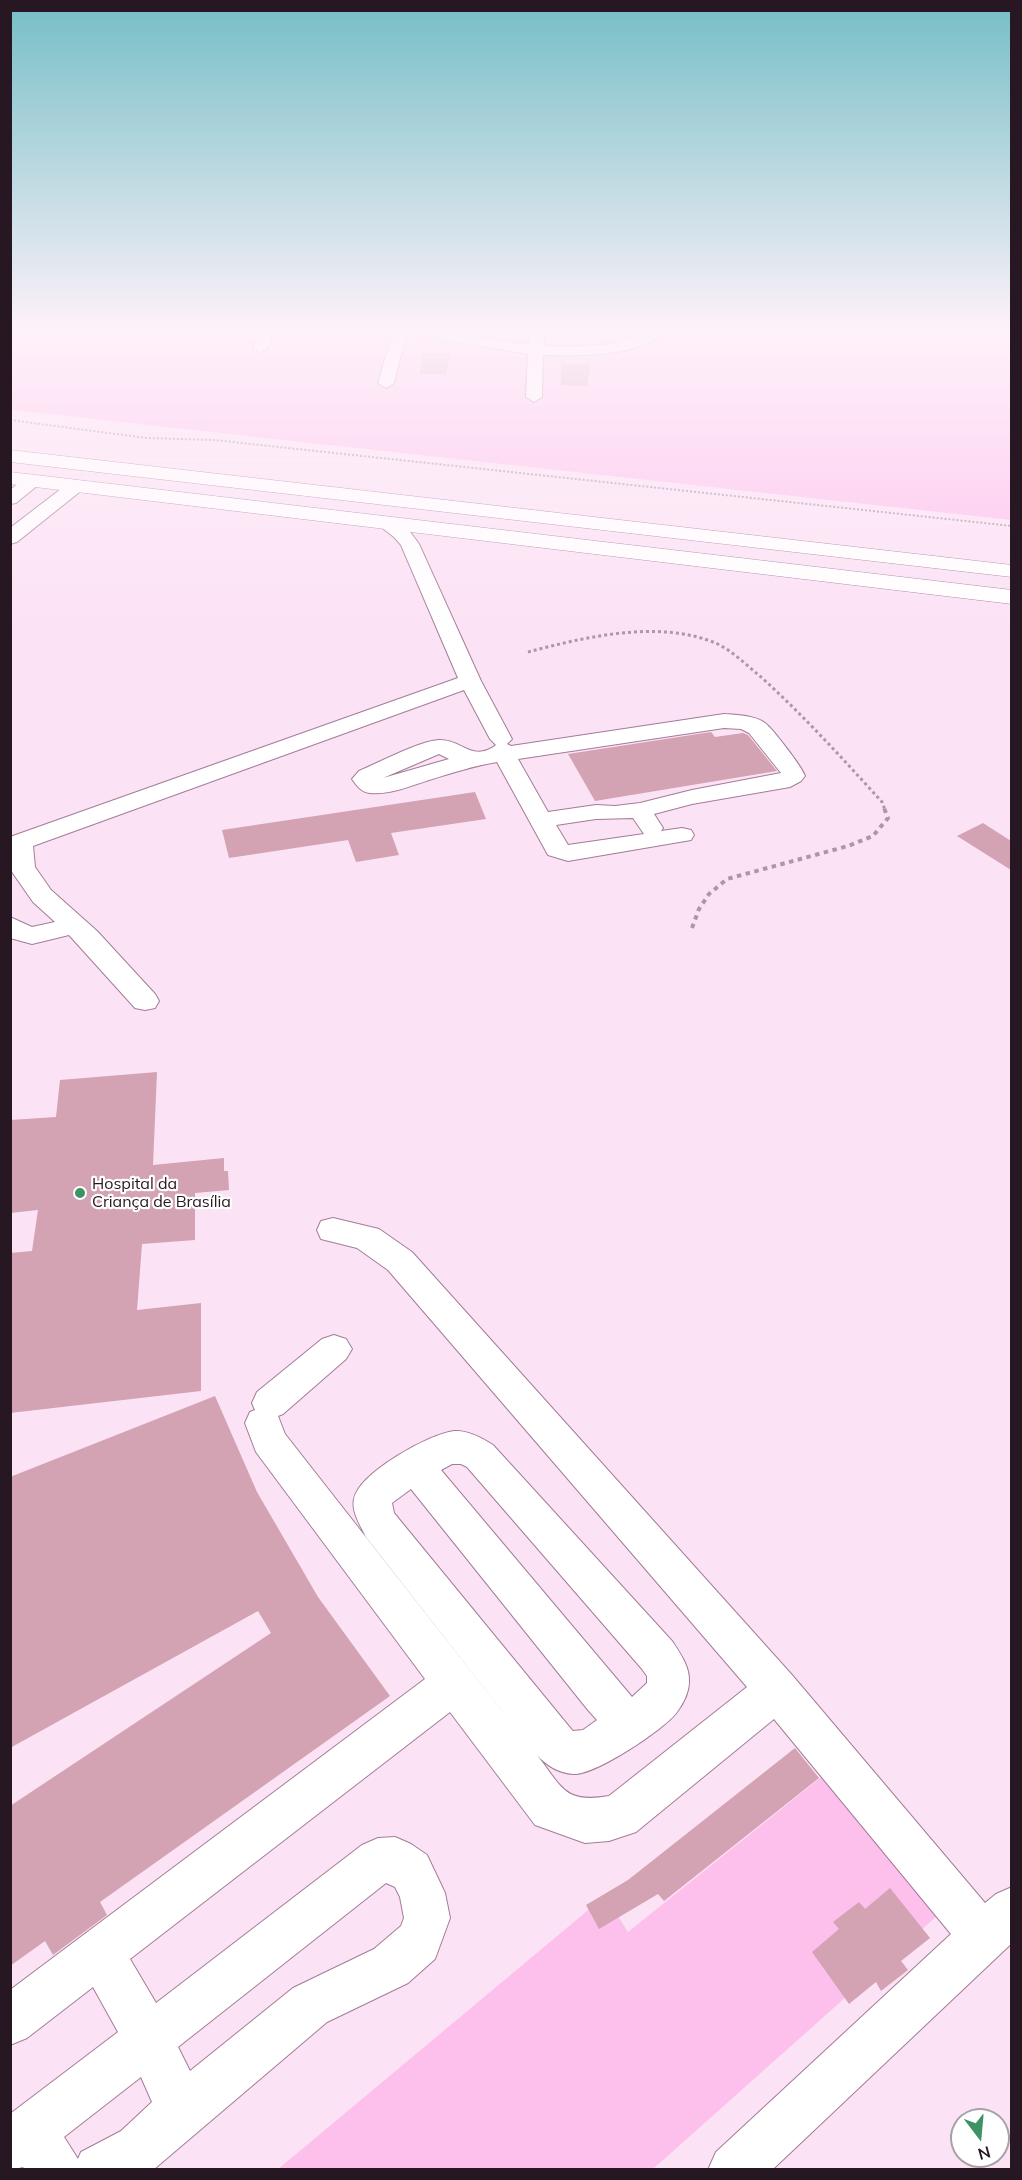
<!DOCTYPE html>
<meta charset="utf-8">
<style>
body{margin:0}
#map{position:relative;width:1022px;height:2180px;overflow:hidden;background:#fce2f5;font-family:Mulish,sans-serif}
canvas{display:block}
.frame{position:absolute;inset:0;border:12px solid #261722;pointer-events:none}
.north{position:absolute;left:950px;top:2108px;width:60px;height:60px;box-sizing:border-box;background:#fff;border:2px solid #a8a2a7;border-radius:50%;rotate:164deg;font-size:16px;font-weight:700;line-height:24px;text-align:center;color:#261722}
.north::after{content:'';display:block;margin:auto;width:21px;height:27px;background:#3f9264;clip-path:polygon(50% 0,100% 100%,50% 72%,0 100%)}
</style>
<div id="map">
<canvas width="1022" height="2180"></canvas>
<div class="frame"></div>
<div class="north">N</div>
</div>
<script>
const c = document.querySelector('canvas').getContext('2d');
c.lineJoin = 'round';
function paint(path, color) { c.fillStyle = color; c.fill(path, 'evenodd'); }
function strokePath(path, color, width, dash) { c.strokeStyle = color; c.lineWidth = width; c.lineCap = dash ? 'butt' : 'round'; c.setLineDash(dash || []); c.stroke(path); }
function label(font, color, halo, rows, align = 'center') {
  c.font = font + ' Mulish,sans-serif'; c.lineWidth = 4.5; c.setLineDash([]); c.textBaseline = 'middle'; c.strokeStyle = halo; c.fillStyle = color; for (const [text, x, y, turn = 0] of rows) {
    c.save(); c.translate(x, y); c.rotate((+turn || 0) * Math.PI / 180); c.textAlign = isNaN(turn) ? turn : align; if (halo) c.strokeText(text, 0, 0); c.fillText(text, 0, 0); c.restore();
  }
}
paint(new Path2D(`
 M11,331H1011V520L11,410Z
 M830,1770L947,1907L653,2169L277,2170L605,1896L628,1932Z`), '#fdc0ec');
paint(new Path2D(`
 M422,353H451L446,374H420Z
 M561,363L591,364L587,386L561,385Z
 M711,732L715,737L743,733L748,735L777,771L595,801L568,754Z
 M475,792L486,819L391,833L399,855L356,862L348,840L229,858L222,830Z
 M983,823L1011,841V870L957,836Z
 M157,1072L153,1165L224,1158V1171H228L229,1190L195,1193V1240L142,1244L137,1310L201,1303V1391L10,1413V1253L32,1251L38,1210L10,1213V1120L56,1117L60,1080Z
 M215,1396L257,1492L318,1597L390,1696L100,1902L107,1915L53,1955L45,1941L10,1966V1806L271,1633L258,1611L10,1748V1477Z
 M795,1748L819,1778L664,1901L658,1894L599,1929L586,1905L628,1880Z
 M890,1888L930,1938L901,1961L908,1970L881,1991L876,1982L849,2004L812,1952L839,1929L833,1922L859,1902L865,1909Z`), '#d3a2b3');
const minor = new Path2D(`
 M260,331H274L267,349L260,353L253,349Z
 M393,331H407L394,383L386,388L378,383Z
 M409,331H440L529,345L530,331H544V346C567,347 592,347 615,343C633,339 646,331 665,331C643,357 575,356 543,355L542,397L534,402L526,397L528,354L416,335Z
 M32,476L38,477L41,481L38,485L16,503L10,504V490L26,477Z
 M76,481L82,482L85,486L82,490L17,542L10,544V528L70,482Z
 M386,518L408,529L419,544L481,681L512,739L507,744L511,746L724,714C737,715 754,715 765,723C773,729 802,767 805,776L801,781L790,787L692,804L654,814L663,828L661,831L682,828L691,830L694,835L691,840L568,861L548,855L497,762C473,766 452,773 429,780C411,786 389,795 370,793C361,792 357,786 352,779L359,771C378,763 419,741 439,740C462,739 472,763 496,745L490,739L464,690L33,846L35,867L51,890L97,931L155,994L159,1001L155,1008L145,1010L135,1008L69,935L32,944L10,938V917L32,927L55,922L33,902L10,869V837L458,678L401,545L394,537L377,524L379,520ZM724,728L741,729L749,733L781,773L692,790L640,803L615,806L596,805L548,812L518,759ZM439,754L449,759L383,778ZM633,818L644,834L568,845L556,825L596,819Z
 M333,1218L379,1229L412,1252L792,1675L985,1903L996,1894L1012,1887V1943L772,2170H708L716,2152L951,1934L774,1719L636,1832L609,1841L585,1843L535,1825L450,1712L130,1959L156,2003L362,1845L378,1838L395,1837L411,1844L427,1855L445,1893L450,1918L435,1959L408,1983L327,2022L153,2170H25L23,2167L10,2170V2114L118,2032L93,1987L27,2038L10,2045V1990L425,1679L256,1452L245,1423L250,1412L255,1410L252,1403L257,1392L322,1339L334,1335L346,1339L352,1349L346,1359L283,1414L278,1416L285,1434L535,1753L366,1537C361,1526 351,1512 354,1499C359,1473 429,1434 454,1431C468,1430 482,1438 493,1445L672,1641C680,1653 690,1667 689,1682C689,1692 683,1704 677,1712C665,1729 594,1776 573,1774C559,1773 546,1765 537,1755C562,1787 564,1804 609,1796L747,1687L388,1270L357,1248L321,1239L317,1230L321,1221ZM452,1464H461L467,1467L642,1669L647,1676V1683L632,1697L441,1470ZM411,1489L588,1710L597,1720L583,1730L573,1731L571,1729L394,1513L392,1503ZM386,1883L395,1887L400,1897L404,1918L401,1926L374,1949L293,1988L190,2071L178,2047ZM141,2077L152,2102L121,2131L81,2152L78,2159L64,2137Z`);
const major = new Path2D(`
 M10,450L1012,565V577L10,462Z
 M10,472L1012,590V604L10,484Z`);
strokePath(minor, '#a37c98', 2);
strokePath(major, '#a37c98', 1);
strokePath(new Path2D(`
 M10,420L146,438L214,440L1012,526`), '#ad97a7', 2, [2, 2]);
strokePath(new Path2D(`
 M528,652C585,637 656,620 713,642C731,649 746,665 761,677C804,716 843,759 882,802L885,810`), '#ad97a7', 3, [3, 3]);
strokePath(new Path2D(`
 M692,928L699,909L709,894L727,879L848,846L873,836L888,818L884,808`), '#ad97a7', 4, [4.5, 4.5]);
paint(minor, '#fff');
paint(major, '#fff');
const sky = c.createLinearGradient(0, 0, 0, 637);
sky.addColorStop(0, '#75bec6');
sky.addColorStop(0.52, '#fef2fa');
sky.addColorStop(1, '#fef2fa00');
c.fillStyle = sky;
c.fillRect(0, 0, 1022, 637);
for (const [x, y, r, color] of [
 [80,1193,6,"#3f9264"]
]) { const dot = new Path2D(); dot.arc(x, y, r, 0, 2 * Math.PI); c.fillStyle = color; c.fill(dot); strokePath(dot, '#fff', 2); }
label('16px', '#261722', '#fff', [
 ["Hospital da",92,1184],
 ["Criança de Brasília",92,1202]
], 'left');
</script>
